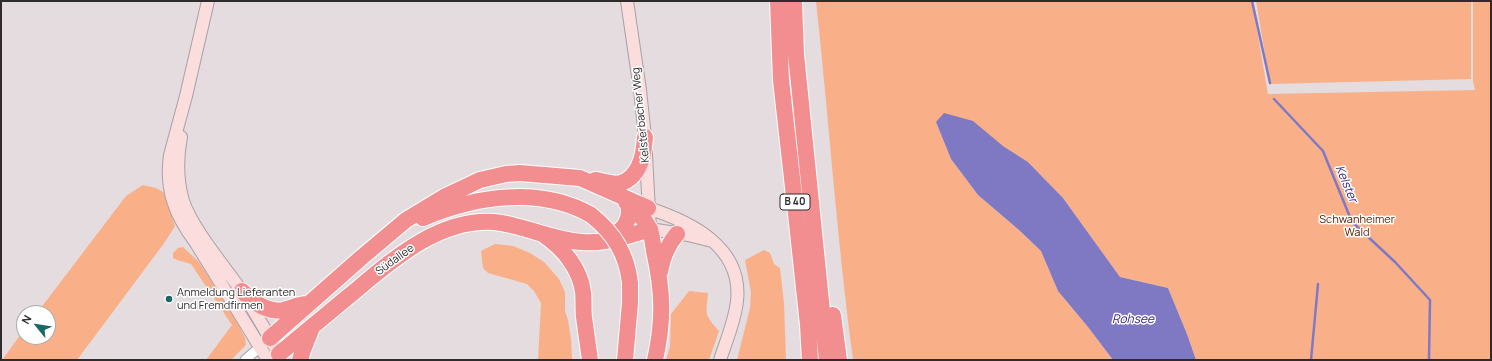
<!DOCTYPE html>
<meta charset="utf-8">
<style>
body{margin:0}
#map{position:relative;width:1492px;height:361px;overflow:hidden;background:#e4dcdf;font-family:Manrope,sans-serif}
canvas{display:block}
.frame{position:absolute;inset:0;border:2px solid #2e2b2c;pointer-events:none}
.north{position:absolute;left:16px;top:305px;width:40px;height:40px;box-sizing:border-box;background:#fff;border:1px solid #abaaab;border-radius:50%;rotate:300deg;font-size:11px;font-weight:700;line-height:16px;text-align:center;color:#2e2b2c}
.north::after{content:'';display:block;margin:auto;width:14px;height:18px;background:#196767;clip-path:polygon(50% 0,100% 100%,50% 72%,0 100%)}
</style>
<div id="map">
<canvas width="1492" height="361"></canvas>
<div class="frame"></div>
<div class="north">N</div>
</div>
<script>
const c = document.querySelector('canvas').getContext('2d');
c.lineJoin = 'round';
function paint(path, color) { c.fillStyle = color; c.fill(path, 'evenodd'); }
function strokePath(path, color, width, dash) { c.strokeStyle = color; c.lineWidth = width; c.lineCap = dash ? 'butt' : 'round'; c.setLineDash(dash || []); c.stroke(path); }
function label(font, color, halo, rows, align = 'center') {
  c.font = font + ' Manrope,sans-serif'; c.lineWidth = 3; c.setLineDash([]); c.textBaseline = 'middle'; c.strokeStyle = halo; c.fillStyle = color; for (const [text, x, y, turn = 0] of rows) {
    c.save(); c.translate(x, y); c.rotate((+turn || 0) * Math.PI / 180); c.textAlign = isNaN(turn) ? turn : align; if (halo) c.strokeText(text, 0, 0); c.fillText(text, 0, 0); c.restore();
  }
}
paint(new Path2D(`
 M816,1H1252L1268,94L1475,90L1473,81V1H1491V360H1196L1187,334L1168,288L1120,277L1063,198L1028,162L1003,146L936,122L951,159L978,195L1019,230L1041,251L1058,291L1088,327L1113,360H853C837,241 829,121 816,1Z
 M1256,1H1471V79L1270,84Z
 M143,185L156,188L165,193L175,226L165,242L77,360H2L24,330V337H48V313H37L126,196Z
 M495,244L513,246L530,253L544,262L559,279L565,292V311L568,320L571,339L572,360H538L541,303L534,291L527,284L488,273L483,268L481,251Z
 M183,247L199,262L237,322L245,338L246,345L231,360H206L232,325L191,264L177,260L173,258V253L178,248Z
 M764,250L770,253L774,264L780,268L784,303L786,360H737L750,308L751,292L745,260Z
 M689,291L708,293C706,315 704,314 719,331L709,360H666L670,347L671,314Z`), '#f9b089');
paint(new Path2D(`
 M944,113L973,121L1003,146L1028,162L1063,198L1120,277L1168,288L1187,334L1196,360H1113L1088,327L1058,291L1041,251L1019,230L978,195L951,159L936,122Z`), '#7f79c4');
strokePath(new Path2D(`
 M1252,1L1270,83
 M1274,99L1323,151L1352,222L1395,262L1430,300L1429,360
 M1311,360L1318,284`), '#7f79c4', 2.5);
const street = new Path2D(`
 M245,360L260,347`);
const secondary = new Path2D(`
 M208,1L186,96L170,155C165,190 175,215 196,243L268,360
 M627,1L640,90L645,137L650,229L688,235L712,241
 M181,137C177,158 177,180 183,201C193,229 220,261 238,286C253,308 266,331 279,354L274,359
 M648,208C691,222 743,247 737,301C735,321 726,341 720,360`);
const highway = new Path2D(`
 M778,1L781,80L797,223L808,325L810,360
 M794,1L796,54L827,360
 M595,180C603,181 613,185 621,183C640,177 644,154 645,137
 M626,202C634,209 646,220 650,230C652,236 653,244 654,251C663,291 664,320 655,360
 M423,218C476,196 540,186 591,215
 M545,236C564,249 580,269 583,292C584,300 583,308 584,317C586,331 588,346 590,360
 M608,238C623,231 632,221 628,204
 M660,272C663,257 667,246 677,234
 M242,291C253,302 267,313 283,310C292,308 298,304 307,304
 M833,315L839,360
 M270,338L362,257L406,220L444,197L480,180L506,174L520,173L580,178L648,208
 M279,354C302,335 326,315 349,296C389,263 437,218 494,222C524,225 551,240 582,242C604,244 629,236 650,229
 M300,360L303,350L311,330
 M625,360L630,303V283`);
strokePath(street, '#a8a0a4', 11);
strokePath(secondary, '#a8a0a4', 14);
strokePath(highway, '#fff', 18);
strokePath(street, '#fff', 9);
strokePath(secondary, '#fbddde', 12);
strokePath(highway, '#f28d90', 16);
const highwayBridge = new Path2D(`
 M591,215C614,233 627,254 630,283`);
strokePath(highwayBridge, '#fff', 18, []);
strokePath(highwayBridge, '#f28d90', 16);
for (const [x, y, r, color] of [
 [169,299,4,"#196767"]
]) { const dot = new Path2D(); dot.arc(x, y, r, 0, 2 * Math.PI); c.fillStyle = color; c.fill(dot); strokePath(dot, '#fff', 1.5); }
for (const [x, y, w] of [
 [795,202,30]
]) { const box = new Path2D(); box.roundRect(x - w / 2, y - 8, w, 16, 3); c.fillStyle = '#fff'; c.fill(box); strokePath(box, '#2e2b2c', 1); }
label('bold 10px', '#2e2b2c', null, [
 ["B 40",795,202]
]);
label('11px', '#2e2b2c', '#fff', [
 ["Kelsterbacher Weg",641,115,-96],
 ["Südallee",395,260,-36]
]);
label('11px', '#512000', '#fff', [
 ["Schwanheimer",1357,220],
 ["Wald",1357,233]
]);
label('11px', '#2e2b2c', '#fff', [
 ["Anmeldung Lieferanten",177,293],
 ["und Fremdfirmen",177,306]
], 'left');
label('italic 12px', '#38247e', '#fff', [
 ["Kelster",1346,184,67],
 ["Rohsee",1133,320]
]);
</script>
